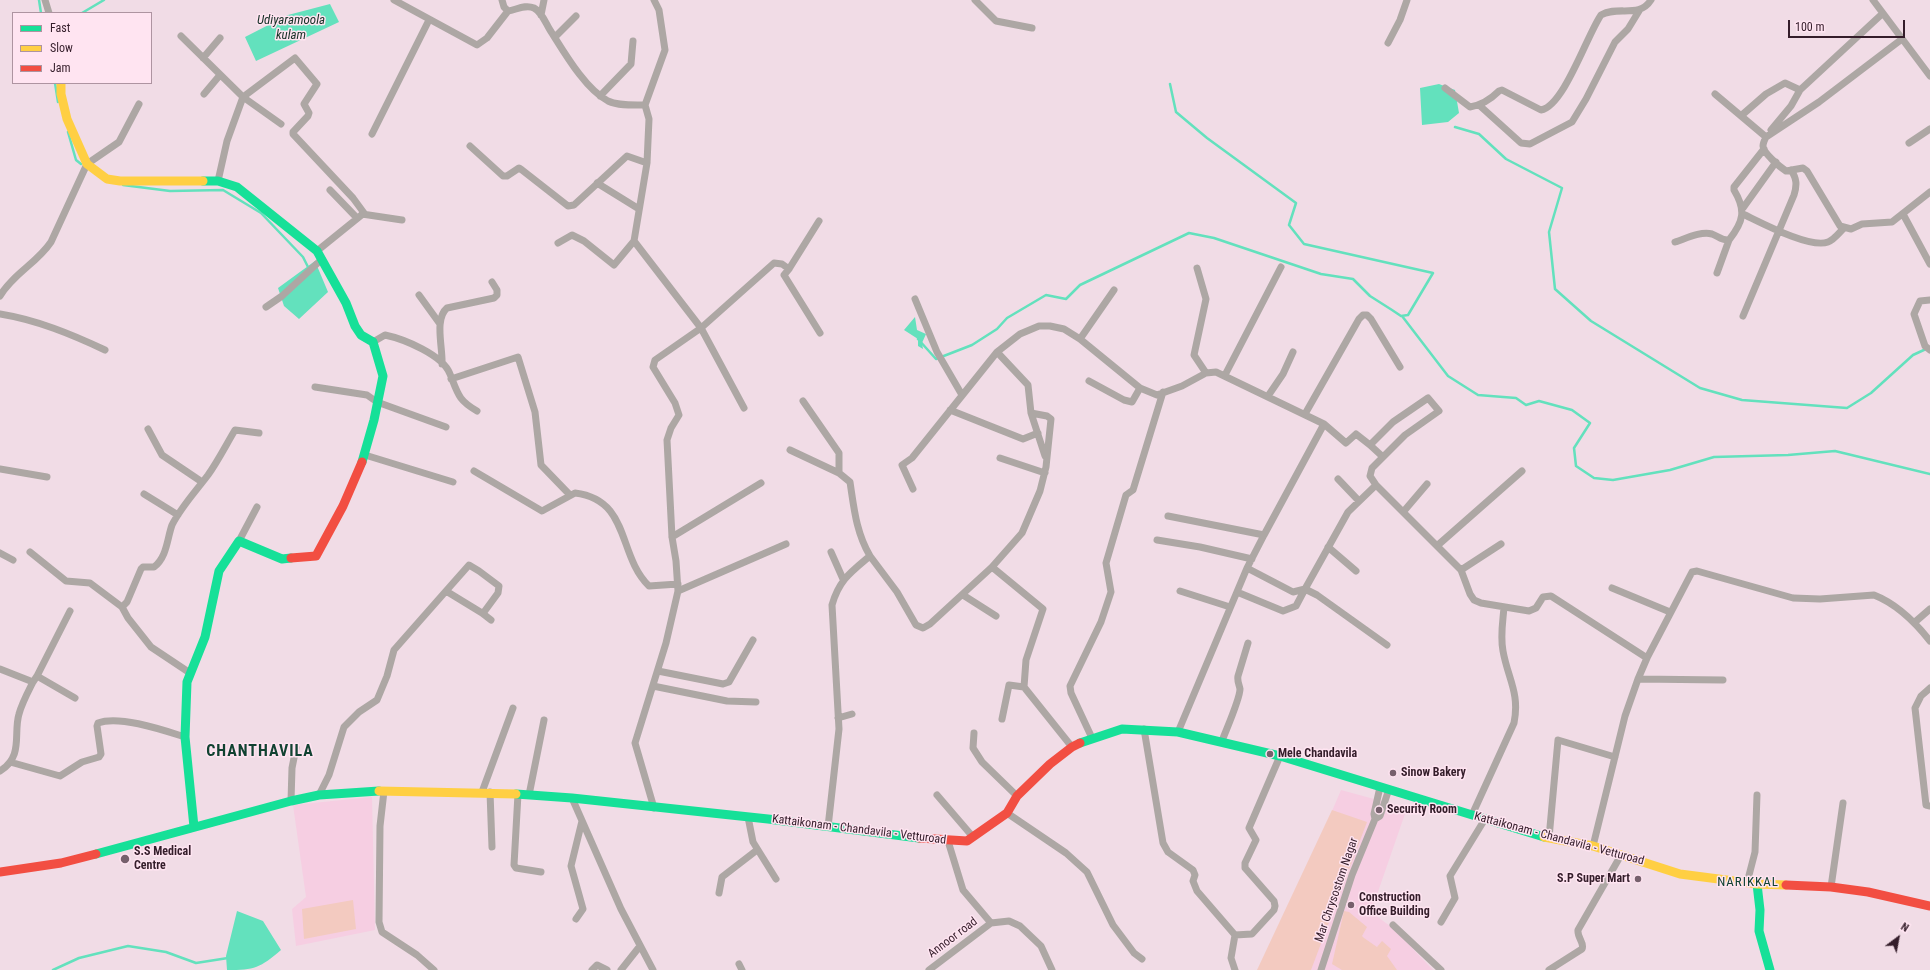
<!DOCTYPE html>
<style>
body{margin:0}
#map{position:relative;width:1930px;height:970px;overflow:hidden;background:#f1dce6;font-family:"Roboto Condensed",sans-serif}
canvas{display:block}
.legend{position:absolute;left:12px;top:12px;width:140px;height:72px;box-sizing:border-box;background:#ffe4f1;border:1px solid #ae94a1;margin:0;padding:5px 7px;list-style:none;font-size:12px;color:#341d2a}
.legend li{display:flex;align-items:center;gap:8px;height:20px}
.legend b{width:20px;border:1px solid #ae94a1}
.north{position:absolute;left:1878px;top:918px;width:40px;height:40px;-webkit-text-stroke:3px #ffe4f1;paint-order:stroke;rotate:32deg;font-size:11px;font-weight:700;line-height:16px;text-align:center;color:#341d2a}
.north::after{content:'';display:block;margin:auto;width:14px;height:18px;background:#341d2a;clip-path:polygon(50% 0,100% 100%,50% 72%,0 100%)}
.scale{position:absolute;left:1788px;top:20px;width:117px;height:18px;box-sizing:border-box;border:2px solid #341d2a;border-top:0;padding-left:5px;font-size:12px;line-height:14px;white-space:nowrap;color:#341d2a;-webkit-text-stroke:3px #ffe4f1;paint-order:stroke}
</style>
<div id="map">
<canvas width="1930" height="970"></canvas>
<ul class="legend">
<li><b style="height:5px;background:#16e098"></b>Fast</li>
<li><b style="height:5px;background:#ffcf43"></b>Slow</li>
<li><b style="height:5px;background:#f24e42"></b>Jam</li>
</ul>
<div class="north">N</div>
<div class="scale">100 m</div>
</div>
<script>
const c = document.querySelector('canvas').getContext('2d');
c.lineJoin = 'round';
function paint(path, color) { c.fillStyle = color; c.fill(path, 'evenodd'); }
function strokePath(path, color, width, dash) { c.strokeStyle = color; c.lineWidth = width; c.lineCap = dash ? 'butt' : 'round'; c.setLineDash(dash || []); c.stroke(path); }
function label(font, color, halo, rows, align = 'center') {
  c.font = font + ' "Roboto Condensed",sans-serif'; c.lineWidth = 3; c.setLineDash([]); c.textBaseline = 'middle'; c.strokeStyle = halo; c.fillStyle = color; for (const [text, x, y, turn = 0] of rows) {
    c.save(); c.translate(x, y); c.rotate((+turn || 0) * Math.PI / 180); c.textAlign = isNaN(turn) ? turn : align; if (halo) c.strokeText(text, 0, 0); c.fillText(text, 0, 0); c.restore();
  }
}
paint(new Path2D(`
 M1341,790L1407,808L1371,912L1394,929L1433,970H1264Z
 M372,797L375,930L296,946L292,909L306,897L293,805Z`), '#f6cee2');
paint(new Path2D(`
 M1332,810L1367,822L1311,970H1257Z
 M353,900L356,929L304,939L302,909Z
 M1344,911L1349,912L1367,927L1362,936L1364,938L1377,947L1382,941L1391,949L1387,956L1397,970H1342L1332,964Z`), '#f3cac0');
paint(new Path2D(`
 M330,4L339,22L256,61L245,37L288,15Z
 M1439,84L1455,90L1459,113L1448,122L1422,125L1420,88Z
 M315,261L328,292L299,319L284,306L278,288Z
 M915,317L917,330L926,334L922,343L923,349L918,346V339L904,330Z
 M237,911L263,921L281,950C260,968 255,970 227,970L226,956Z`), '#63e1bd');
strokePath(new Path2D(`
 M39,0L41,13
 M82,13L104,0
 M55,83L58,102
 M1455,127L1479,134L1506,159L1562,188L1549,232L1555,289L1591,321L1700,388L1742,400L1847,408L1871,393L1913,355L1926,349
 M68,132L76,160L81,164
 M123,185L170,191L223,190L261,213L303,257L309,269
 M1402,316L1448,376L1478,395L1516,398L1526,405L1539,401L1572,410L1590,423L1574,448L1576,466L1594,478L1613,480L1670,470L1714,457L1788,455L1835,451L1930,474
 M918,339L936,359L972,345L997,329L1007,318L1046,295L1066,299L1080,285L1189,233L1214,238L1321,274L1353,279L1370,296L1392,310L1401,316L1408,315L1433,273L1304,244L1289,225L1296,203L1207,138L1176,112L1170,84
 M53,970L79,958L128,946L166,952L196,963L228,958`), '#63e1bd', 2.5);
strokePath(new Path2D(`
 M45,0L49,13
 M394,0L477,45L487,38L508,11
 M502,0L504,7L508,11C516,10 525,4 534,8C542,12 546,24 550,30C564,52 585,89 608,101C619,106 633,105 645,105
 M975,0L996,21L1032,28
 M1873,0L1930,76
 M541,15L544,0
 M181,36L243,97L281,124
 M555,37L576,16
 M1388,43L1400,20L1407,0
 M203,58L220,38
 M1445,88L1470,107C1482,105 1490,100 1499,91L1502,90L1541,110C1564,106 1587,35 1601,15C1618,5 1639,19 1651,0
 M204,94L220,75
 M1715,94L1766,137C1765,139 1763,143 1763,146C1763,153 1780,167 1786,171L1803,168L1807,171L1840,226L1851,229L1862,224L1892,222L1930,192
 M600,96L631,64L633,41
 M1479,105L1521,143L1530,144L1572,122L1586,99L1615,42L1628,29L1639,11
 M1742,115L1766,94L1785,83L1800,90L1882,14
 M1771,130L1791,106L1800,90
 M372,134L429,20
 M1766,137L1819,102L1902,39
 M1909,143L1930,129
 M470,146L503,176H507L519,168L522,170L568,206L574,205L627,156L647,163
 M218,181L227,141L243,97L295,58L317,84L304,104L309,113L308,116L293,132V134L353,198L364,213L317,251
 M597,183L639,209
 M330,190L357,218
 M1743,208L1776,162
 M362,214L402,220
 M1743,214C1760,222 1810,249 1828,242C1834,240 1839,233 1844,228
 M1903,214L1930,264
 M1675,242C1685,239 1700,231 1712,234C1718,236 1722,241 1729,240C1744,221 1746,210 1734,190V187L1764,149
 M558,243L572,235L584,241L614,265L634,241
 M1197,268L1206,299L1194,355L1206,373
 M789,269L784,275L820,333
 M1717,273L1729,240
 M419,295L440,324
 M0,296C13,274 37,263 51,242L87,164L119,142L139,104
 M915,299L937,352L962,395
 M1930,300L1920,301L1914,314L1925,346L1930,350
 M266,307L282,296L322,259
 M0,314C37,320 71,334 105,350
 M1743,316L1794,195C1797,185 1797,179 1791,170
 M1080,339L1114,290
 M373,342L385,335C404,339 443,355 450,374C458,394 458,400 477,411
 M442,364C443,348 434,319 447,308L494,298L497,295V290L492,282
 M1225,375L1281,267
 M451,379L518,357L535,412L541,465L570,495
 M1089,381L1124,400L1132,402L1140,388
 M315,387L367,395L377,402L446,427
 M1268,396L1283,374L1293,352
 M803,401L839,453V473L850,482C854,508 856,532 870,556C851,572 839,580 832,605L839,729L828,827
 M744,408L701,328L774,263L782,264L789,269L819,221
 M950,410L1023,439L1038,433
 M1031,413L1045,456
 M1305,414L1359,319L1363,315H1367L1371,319L1400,367
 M148,429L162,455L202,482
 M790,450L839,473
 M365,455L453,482
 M1000,458L1045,473
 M0,469L47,477
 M474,471L542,511L575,493C631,500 617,555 649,586L678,584
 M1338,479L1359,501
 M1376,485L1370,476L1372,468L1383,457L1370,445L1393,422L1428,398L1439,411L1405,435L1383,457
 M913,489L902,465L912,458L997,352L1020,334L1039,326H1050L1064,329L1080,339L1140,388L1157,395L1182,386L1206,373L1216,372L1324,424L1346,443L1356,434L1370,445
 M144,494L178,515
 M1404,511L1427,484
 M1168,516L1264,535L1247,568L1178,732
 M1264,535L1324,424
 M672,537L761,483
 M1157,540L1200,547L1252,559
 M239,541L257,507
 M1438,545L1522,471
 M1328,547L1356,571
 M30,552L66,581L90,583L122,607L127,602L141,569L143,567H154C167,557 167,539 172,525C181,507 196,491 208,475C218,461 226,445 235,430L259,433
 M831,552L843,579
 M0,553L13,560
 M870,556L897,592L916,625L923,628L930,624L992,567L1022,533L1040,491L1046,467L1051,419L1047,416L1031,413L1028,385L997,352
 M992,567L1043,609L1026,660L1024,687L1072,747
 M1247,568L1293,592L1305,589
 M1461,570L1501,544
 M1612,588L1670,612
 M678,591L786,544
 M1180,591L1230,607
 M1237,592L1283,611L1296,606L1305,589
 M963,595L996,616
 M122,607L128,618L151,647L190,673
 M482,613L491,620
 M1915,622L1930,609
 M1387,645L1317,595L1305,589L1348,512L1376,485L1461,570L1470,594L1474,600L1481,603L1529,611L1536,608L1543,597L1551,596L1647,658
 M0,669L33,682L37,676L75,698
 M658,671L723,684L729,682L753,640
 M37,676L70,611
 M1638,679L1723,680
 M653,686L727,701L756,702
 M1930,688L1921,696L1915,708L1926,805L1930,806
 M838,718L852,714
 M1002,719L1009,685L1024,687
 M1144,729L1163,843L1168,852L1193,870L1195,875L1193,881L1197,891L1235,935L1252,934L1274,910L1275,906L1274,901L1245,868V863L1256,840L1249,828L1280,756
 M974,733L973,748L982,762L1017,796
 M1092,738L1071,693L1070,686L1101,622L1111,592L1106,563L1126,495L1133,490L1163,392
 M1222,741C1226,730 1240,699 1240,689C1239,684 1237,681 1238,676L1248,643
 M10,762L60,776L82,762L99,757L101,754L97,726L98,723C119,715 163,730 185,737
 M0,771C24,756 13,734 19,714C22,703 28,692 33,682
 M384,791L380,826L379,922L382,932L417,955L434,970
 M482,792L513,708
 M490,792L492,847
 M518,794L514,865L516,868L541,872
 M319,795L329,775L344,727L359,712L377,700L387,676L394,650L446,591L482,613L484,612L498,593L499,586L479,571L469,565L446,591
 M529,795L544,720
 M937,795L973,837
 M572,798L621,909L653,970
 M291,801L292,768L296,748
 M654,808L635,743L666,643L678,591L676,561L672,537L667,440L671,428L679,415L675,403L653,367L655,360L701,328L634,241L647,163L649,119L645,105L665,50L659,10L654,0
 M1007,813L1066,853L1087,872L1113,925L1134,953L1142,959
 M1472,815L1514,723C1520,693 1508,679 1503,651C1500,636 1503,621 1504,607
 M748,817L753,842L776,879
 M1375,819L1380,816L1389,789
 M1549,838L1558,740L1615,757
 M1593,846L1625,716L1638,679L1647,658L1692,572L1697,571L1793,598L1820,599L1874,595C1897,604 1915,622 1930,641
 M1747,883L1755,852L1757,795
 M1831,887L1843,803
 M719,893L722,877L757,850
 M576,919L583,909L571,866L582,821
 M1441,922L1455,898L1450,876L1485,819
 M991,923L1009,921L1020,926L1041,946L1052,970
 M1393,925L1441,970
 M739,964L742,970
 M592,970L597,965L607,970
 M621,970L640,946
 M929,970L991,923L963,890L948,841
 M1235,970L1231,958L1235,935
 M1321,970L1352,875L1375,819L1374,814L1380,787
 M1549,970L1582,949C1585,943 1577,938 1578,930L1621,855`), '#ada7a4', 7);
strokePath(new Path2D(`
 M203,181H218L237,187L317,251L346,303L355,326L361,335L373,342L383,376L374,420L362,462
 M1080,743L1122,729L1178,732L1280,756L1544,837
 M516,794L572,798L768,819L919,838
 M194,827L185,737L187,682L205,637L219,571L239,541L282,559L291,558
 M96,854L291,801L319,795L379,791
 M1757,884L1760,910L1759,931L1770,970`), '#16e098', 9);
strokePath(new Path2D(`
 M61,83V94L67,119L87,164L107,179L120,181H203
 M379,791L516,794
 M1544,837L1593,846L1680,874L1757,884L1786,885`), '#ffcf43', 9);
strokePath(new Path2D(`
 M291,558L316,556L343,506L362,462
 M919,838L967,841L1007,813L1017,796L1050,764L1072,747L1080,743
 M0,872L61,863L96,854
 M1786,885L1831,887L1868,892L1930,906`), '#f24e42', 9);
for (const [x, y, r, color] of [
 [1270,754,4,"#76606c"],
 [1393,773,4,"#76606c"],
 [1379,810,4,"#76606c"],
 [125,859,5,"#76606c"],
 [1638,879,4,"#76606c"],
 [1351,905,4,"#76606c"]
]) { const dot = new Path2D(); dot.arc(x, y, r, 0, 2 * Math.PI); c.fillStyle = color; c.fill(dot); strokePath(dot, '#ffe4f1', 1.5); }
label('bold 12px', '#341d2a', '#ffe4f1', [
 ["Mele Chandavila",1278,754],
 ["Sinow Bakery",1401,773],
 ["Security Room",1387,810],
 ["S.S Medical",134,852],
 ["Centre",134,866],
 ["S.P Super Mart",1630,879,"right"],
 ["Construction",1359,898],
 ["Office Building",1359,912]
], 'left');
label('12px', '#341d2a', '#ffe4f1', [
 ["Kattaikonam - Chandavila - Vetturoad",859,830,7],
 ["Kattaikonam - Chandavila - Vetturoad",1559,839,15],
 ["Mar Chrysostom Nagar",1337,890,-71],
 ["Annoor road",953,938,-37]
]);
label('italic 13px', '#152f25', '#ffe4f1', [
 ["Udiyaramoola",291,21],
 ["kulam",291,36]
]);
c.letterSpacing = '1px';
label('13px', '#114231', '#ffe4f1', [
 ["NARIKKAL",1748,883]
]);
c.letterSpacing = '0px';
c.letterSpacing = '1px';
label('bold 16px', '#114231', '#ffe4f1', [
 ["CHANTHAVILA",260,752]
]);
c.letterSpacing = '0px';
</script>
